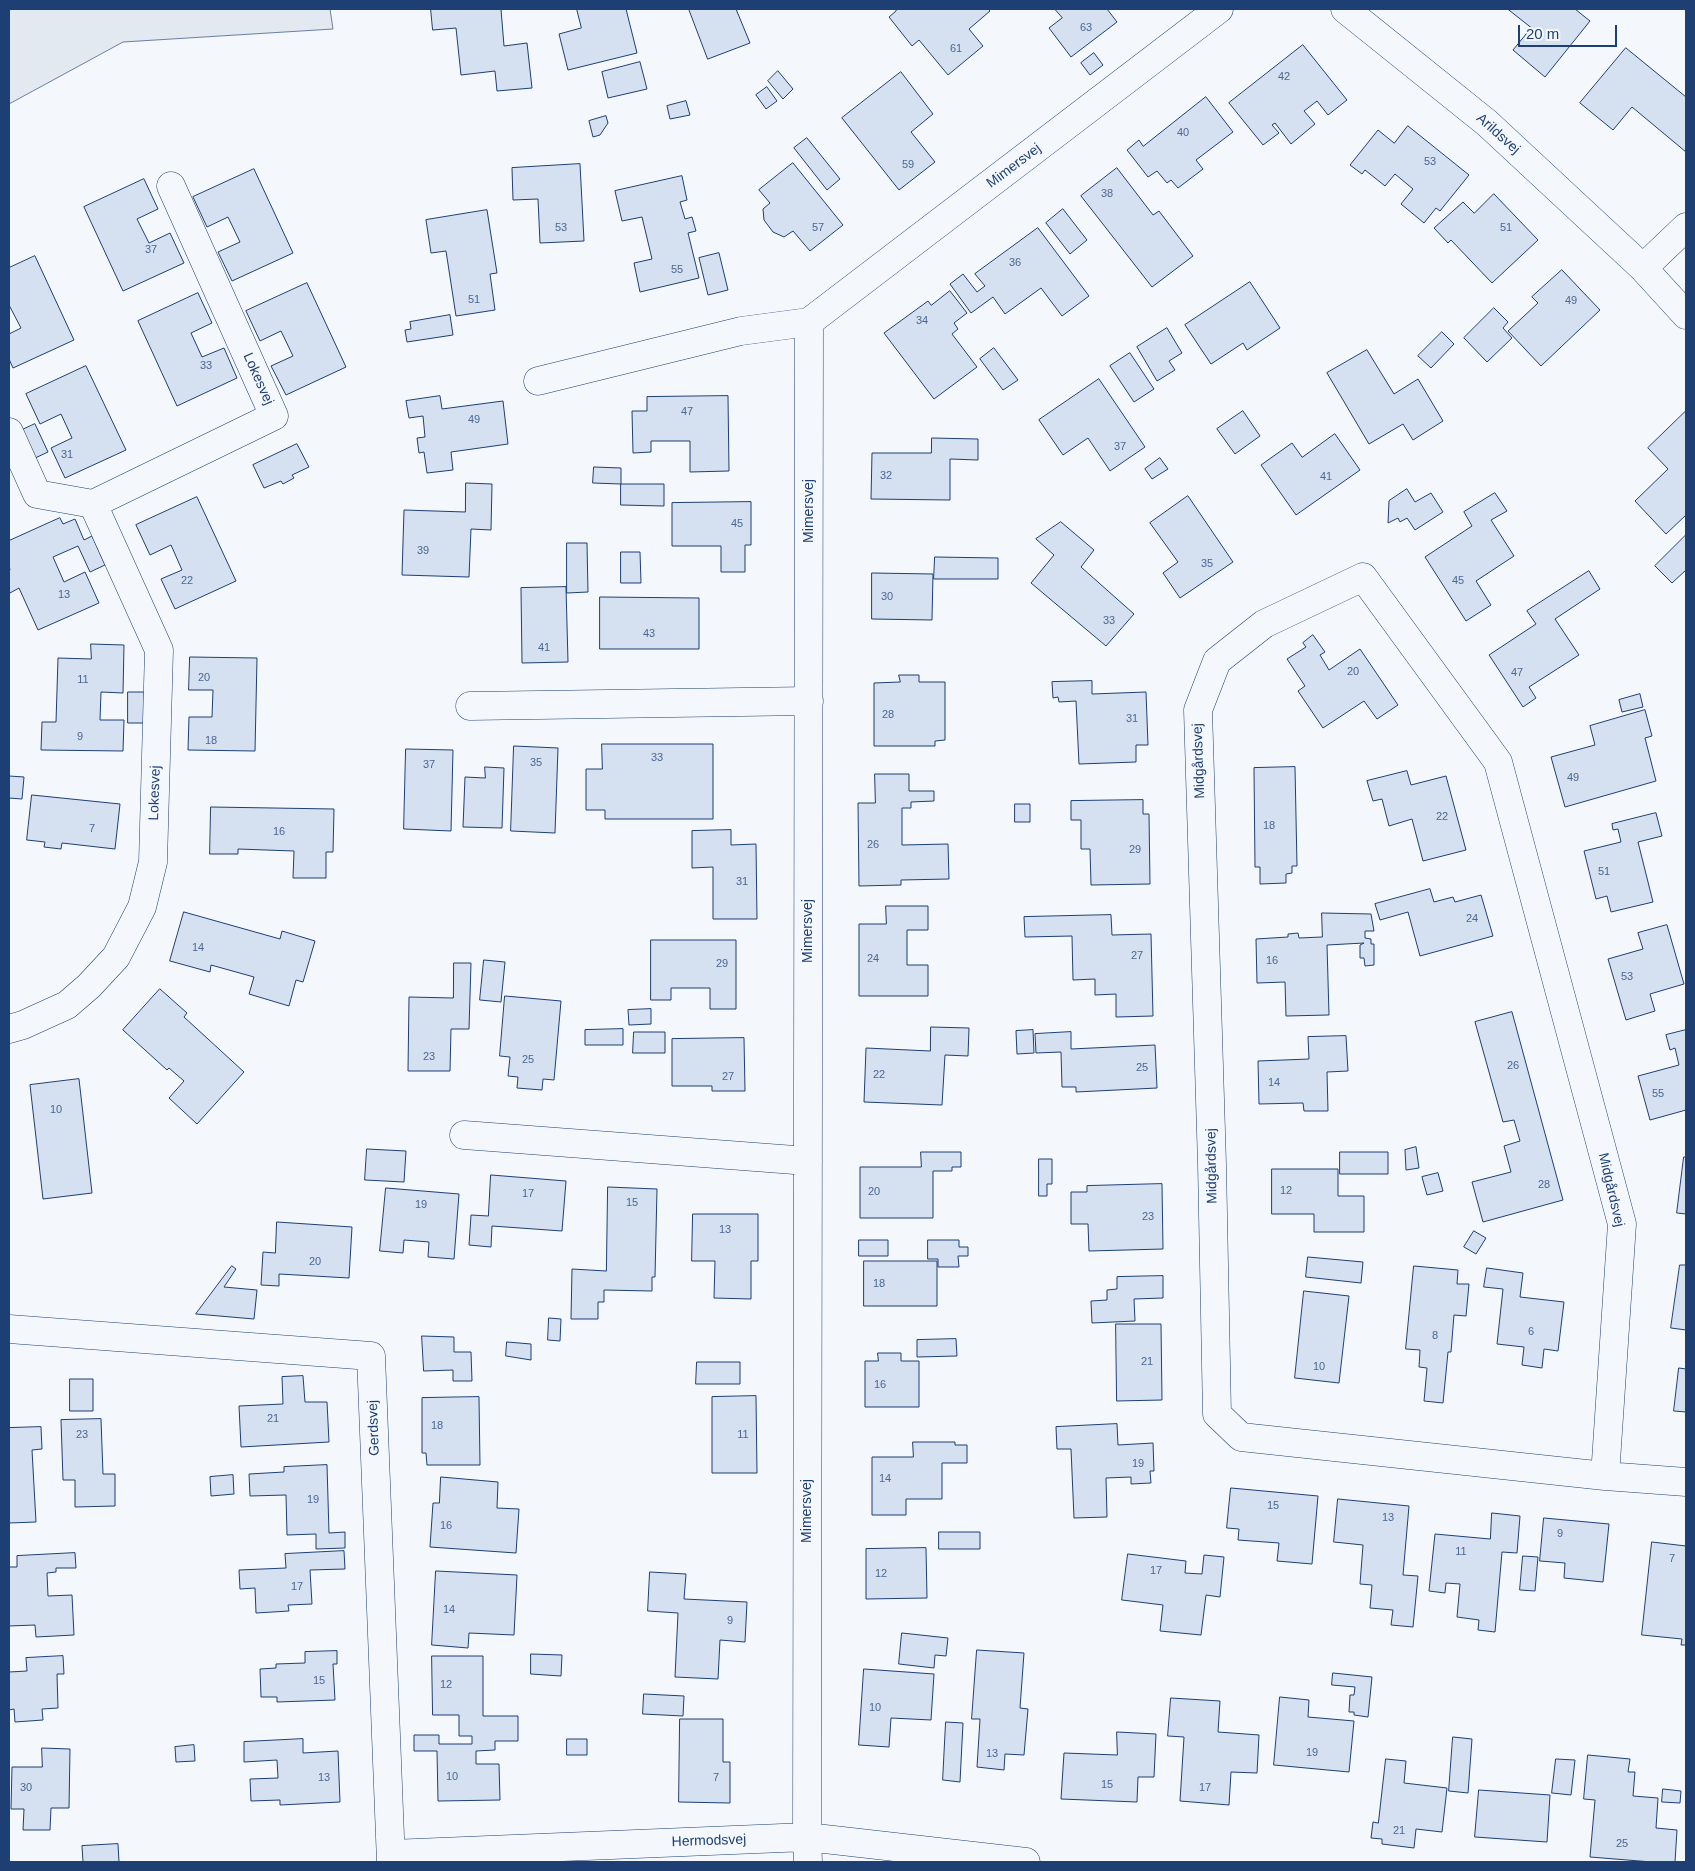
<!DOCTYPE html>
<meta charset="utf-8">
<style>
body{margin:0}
#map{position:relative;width:1695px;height:1871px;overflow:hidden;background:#f4f7fb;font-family:Helvetica,sans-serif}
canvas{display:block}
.frame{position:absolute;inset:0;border:10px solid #1d3f73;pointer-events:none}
.scale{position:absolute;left:1518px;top:25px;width:99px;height:22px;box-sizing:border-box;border:2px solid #1d3f73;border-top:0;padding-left:6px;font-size:15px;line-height:18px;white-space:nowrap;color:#1d3f73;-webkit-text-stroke:4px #f4f7fb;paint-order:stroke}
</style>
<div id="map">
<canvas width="1695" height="1871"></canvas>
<div class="frame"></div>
<div class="scale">20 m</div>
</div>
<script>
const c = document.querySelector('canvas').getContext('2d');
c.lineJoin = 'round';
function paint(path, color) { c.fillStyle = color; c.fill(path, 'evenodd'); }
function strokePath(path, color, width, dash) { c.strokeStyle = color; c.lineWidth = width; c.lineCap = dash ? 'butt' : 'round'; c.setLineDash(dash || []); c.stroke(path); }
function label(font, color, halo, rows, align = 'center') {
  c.font = font + ' Helvetica,sans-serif'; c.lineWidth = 4; c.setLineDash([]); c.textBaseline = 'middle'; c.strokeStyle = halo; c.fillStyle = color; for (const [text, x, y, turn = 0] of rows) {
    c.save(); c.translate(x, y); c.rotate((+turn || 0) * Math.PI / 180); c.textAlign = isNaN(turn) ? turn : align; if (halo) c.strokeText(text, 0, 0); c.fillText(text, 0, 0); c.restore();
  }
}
const green = new Path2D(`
 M9,9H330L333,29L123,42L9,104Z`);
paint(green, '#e3e9f0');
strokePath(green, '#687fa3', 1);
const building = new Path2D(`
 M431,9H501L504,46L527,43L532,88L497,91L495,71L461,75L456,28L433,30Z
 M577,9H626L637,53L568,70L559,34L581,28Z
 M689,9H736L750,43L708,59Z
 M895,9H988L990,11L969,29L983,46L948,75L919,40L912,46L889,17L896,11Z
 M1055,9H1107L1117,22L1071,57L1049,28L1062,18Z
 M1508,9H1575L1590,21L1545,77L1513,50L1531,28Z
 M1303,45L1347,100L1328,115L1317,101L1304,111L1315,124L1291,144L1275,123L1272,125L1279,133L1263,145L1229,103Z
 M1626,48L1686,97V152L1632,107L1613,130L1580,103Z
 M1094,53L1103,65L1090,75L1081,63Z
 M640,62L647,89L608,98L602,72Z
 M778,71L793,89L783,99L768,81Z
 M901,72L933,114L911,132L935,162L899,190L842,118Z
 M767,87L777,101L766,109L756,95Z
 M1206,97L1233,132L1196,160L1203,169L1178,188L1171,180L1167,183L1157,171L1148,177L1127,150L1139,140L1143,146Z
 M686,101L690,115L670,119L667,106Z
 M606,116L608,123L600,135L593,137L589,121Z
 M1408,126L1469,175L1440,211L1436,208L1424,223L1401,204L1413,189L1395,174L1385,186L1365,170L1362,174L1350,165L1378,130L1394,143Z
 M807,138L840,179L827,190L794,148Z
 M793,163L843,225L810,251L793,231L784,237L773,232L764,220L763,209L770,203L759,190Z
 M580,164L584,241L540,243L538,199L513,200L512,168Z
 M1117,168L1153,215L1159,211L1193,256L1152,287L1081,196Z
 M254,169L293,253L232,281L218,252L240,242L228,217L207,227L193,197Z
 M682,176L687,200L680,202L685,219L692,217L696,231L688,233L699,278L640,292L634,263L652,259L642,217L622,221L615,191Z
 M144,179L158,209L137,219L149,243L170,233L184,263L123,291L84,207Z
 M1494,194L1538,240L1492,283L1451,240L1448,243L1434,228L1463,202L1474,213Z
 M1063,209L1087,240L1070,254L1046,223Z
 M487,210L497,273L490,274L495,310L456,316L446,251L431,253L426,220Z
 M1038,228L1089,296L1062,316L1041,288L1005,314L993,297L971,313L950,284L963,274L977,292L985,286L975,274Z
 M719,253L728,290L708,295L699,258Z
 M35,256L74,340L13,368L9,359V334L21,328L9,305V268Z
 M1562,270L1600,310L1541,366L1508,331L1538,303L1532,297Z
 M1250,282L1280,328L1247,350L1243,343L1211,364L1185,325Z
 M307,283L346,367L286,395L271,366L293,356L281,331L260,341L246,311Z
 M950,291L967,313L954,323L958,329L952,334L977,367L934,399L884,333L928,301L931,305Z
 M198,293L212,323L191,333L202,357L224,348L237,378L177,406L138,321Z
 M1494,308L1508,322L1503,328L1512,338L1487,362L1464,338Z
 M450,315L453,335L407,342L405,330L411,329L410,322Z
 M1167,328L1182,353L1169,361L1175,370L1157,381L1137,347Z
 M1442,332L1454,344L1431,368L1418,356Z
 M994,348L1018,380L1003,390L980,359Z
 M1367,350L1394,394L1418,379L1443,421L1413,440L1403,424L1369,444L1327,373Z
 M1130,353L1154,389L1134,402L1110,366Z
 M86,366L126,450L65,478L51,448L72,438L61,414L40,424L26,394Z
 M1099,379L1145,447L1110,471L1088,438L1063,455L1039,420Z
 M440,396L442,409L503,401L508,444L451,452L453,470L427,473L424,452L419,453L417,438L425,437L423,416L409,418L406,401Z
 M728,396L729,471L690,472V441H651V452L633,453L632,411H647V397Z
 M1243,411L1260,436L1235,454L1217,429Z
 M1686,411V515L1666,534L1635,501L1668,469L1648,448Z
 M35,424L48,452L33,459L20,431Z
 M1335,434L1360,470L1296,515L1261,465L1292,443L1302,457Z
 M932,438L978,439V460L950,459V500L871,499L872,453H931Z
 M297,444L309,467L292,475L294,478L283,484L281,481L264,488L253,465Z
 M1160,458L1168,469L1152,479L1145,469Z
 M594,467L621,468V484L593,483Z
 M466,483L492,484L491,530L471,529L469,577L402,575L404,510L465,512Z
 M621,484H664V506L621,505Z
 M1407,489L1415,502L1431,493L1443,512L1415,530L1407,518L1400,522L1398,518L1388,523L1389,501Z
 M1495,493L1507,511L1491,520L1514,556L1476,581L1491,605L1466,621L1425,557L1472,526L1464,512Z
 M1188,496L1233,562L1180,598L1163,573L1178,562L1150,523Z
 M197,497L236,581L175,609L161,579L182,570L171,545L150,555L136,525Z
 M751,502V545H745V572H721V546H672V503Z
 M60,518L63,524L75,519L84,540L92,536L105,565L90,572L78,546L53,557L64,582L85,572L99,603L38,630L19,588L10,593L9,591V570H10L9,566V541Z
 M1061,522L1094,550L1081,567L1134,614L1106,646L1031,583L1054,555L1036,539Z
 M1686,535V570L1672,583L1655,566Z
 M567,543H587L588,592L567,593Z
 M621,552H640L641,583H621Z
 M935,557L998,558V579H934Z
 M1589,571L1600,589L1555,619L1579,655L1529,687L1536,698L1523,707L1489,655L1536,624L1527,611Z
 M872,573L933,574L932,620L872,619Z
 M566,587L568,662L522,663L521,588Z
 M600,597L699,598V649H600Z
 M1313,635L1325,652L1320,655L1329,670L1360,649L1398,705L1377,719L1364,701L1323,728L1298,691L1305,686L1287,659L1306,647L1303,643Z
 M91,644L124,645L123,693L101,692L100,720H124L123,751L41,750L42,722H56L58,658L91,659Z
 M190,657L257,658L255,751L188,750L189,717H212L213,690H189Z
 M899,675H919V682H945V740L935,741V746H874V683L900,682Z
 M1092,681V694L1146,692L1148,745H1136V762L1079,764L1076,701L1059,702L1058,697L1053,698L1052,682Z
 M128,692H144V723H128Z
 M1640,694L1643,707L1622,712L1619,700Z
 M1645,710L1652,736L1645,738L1656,781L1565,807L1551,757L1595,745L1590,726Z
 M602,744H713V819H605V810H586V769H602Z
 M514,746L558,748L555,833L511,831Z
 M406,749L453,750L451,831L404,829Z
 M485,767L504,768L502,828L463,827L465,777L485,778Z
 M1295,767L1297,866H1292V873L1286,874V883L1260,884V867H1255L1254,768Z
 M1407,771L1411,785L1446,776L1466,850L1423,861L1412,819L1389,826L1382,799L1373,801L1367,781Z
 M875,774H909V791H934V801L911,802V808H902V845L948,844L949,879L901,880V885L859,886L858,803H875Z
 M9,776L24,777L22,799L9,798Z
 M32,795L120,804L115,849L62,843L61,849L44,847L45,842L27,840Z
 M1143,800V814H1149L1150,884L1091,885L1090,849H1081V820H1071V801Z
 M1015,804H1030V822H1015Z
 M211,807L334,809L333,852H326V878H293L294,851L238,849V854H210Z
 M1656,813L1662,836L1638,842L1653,902L1611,912L1607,896L1596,899L1584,851L1621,842L1618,829L1613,830L1612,824Z
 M731,830V845L756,844L757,919H713V867L692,868V831Z
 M1430,889L1434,902L1453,897L1455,902L1481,895L1493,936L1420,956L1408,912L1380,920L1375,904Z
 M886,906H928V930H907V965H928V996H859V924H886Z
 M184,912L280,939L282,931L315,941L303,982L296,980L289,1006L249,994L254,977L211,965L210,972L170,961Z
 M1322,913L1371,914L1374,931H1365V938L1371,939V944H1374V965L1365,966L1364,958H1360V945L1364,943L1327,945L1329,1015L1286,1016L1285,982L1257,983L1256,939L1288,937V934L1298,933L1299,938L1322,937Z
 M1111,915L1112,935L1151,934L1153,1016L1116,1017V994L1095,995V979L1073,980L1072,936L1025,937L1024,917Z
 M1667,925L1684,984L1650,994L1655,1011L1626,1020L1608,959L1643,949L1638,933Z
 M651,940H736V1009H710V988H671V1000H651Z
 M484,960L505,962L501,1002L480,1000Z
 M454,963H471L469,1029H451L450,1071H408L409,997L453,998Z
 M160,989L187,1013L184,1017L244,1072L197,1124L169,1098L184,1081L169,1068L167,1070L123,1030Z
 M505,996L561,1001L554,1080L543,1079L542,1090L517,1088L518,1077L508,1076L510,1057L500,1056Z
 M651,1009V1024L629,1025L628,1010Z
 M1512,1012L1563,1200L1483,1222L1472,1182L1511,1172L1504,1146L1520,1141L1514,1120L1503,1122L1475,1022Z
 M931,1027L969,1028L968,1056L945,1055L942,1105L864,1102L866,1048L930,1051Z
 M623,1029V1045H585V1030Z
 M1033,1030L1034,1053L1017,1054L1016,1031Z
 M1686,1030V1110L1650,1120L1638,1076L1679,1065L1675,1048L1670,1050L1666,1035Z
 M634,1032H665V1053H633Z
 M1071,1032V1049L1155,1045L1157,1088L1076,1092V1087H1062L1061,1052L1036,1053L1035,1034Z
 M1346,1036L1348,1071L1327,1072L1328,1111H1304L1303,1103L1259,1104L1258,1061L1309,1059L1308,1037Z
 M744,1038L745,1091H712V1086H672V1039Z
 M79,1079L92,1193L43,1199L30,1085Z
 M1416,1147L1419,1168L1406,1170L1405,1150Z
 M367,1149L406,1151L404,1182L365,1180Z
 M921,1152H961V1167H952V1171H933V1218H860V1167H921Z
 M1340,1152H1388V1174H1340Z
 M1684,1157H1686V1214L1677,1213Z
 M1039,1159H1052V1184H1047V1196H1039Z
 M1272,1169H1338V1196H1364V1232H1314V1214H1272Z
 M1438,1173L1443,1191L1427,1195L1422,1177Z
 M491,1175L566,1181L562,1231L492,1226L491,1247L469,1245L471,1215L488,1216Z
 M1162,1184L1163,1249L1089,1251L1088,1224H1071V1192H1087V1186Z
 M608,1187L657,1189L655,1277H652V1291L604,1290V1302H598V1319H571L572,1269L606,1271Z
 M386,1188L459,1194L454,1259L428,1257L429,1242L404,1240L403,1253L380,1251Z
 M693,1214H758V1261H751V1299L714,1298L715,1261H692Z
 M277,1222L352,1227L349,1278L279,1274V1286L261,1285L263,1252L275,1253Z
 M1474,1231L1486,1238L1476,1254L1464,1247Z
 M859,1240H888V1256H859Z
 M928,1240H959V1247H968V1256H958L959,1267H938V1259H928Z
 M1308,1257L1363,1262L1361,1283L1306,1277Z
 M864,1261H937V1306H864Z
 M1680,1265H1686V1330L1671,1328Z
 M232,1266L236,1269L224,1287L257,1290L254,1319L196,1314Z
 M1414,1266L1458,1270L1457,1284H1469L1466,1316L1454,1315L1451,1352H1448L1443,1403L1424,1401L1427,1368L1419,1367L1420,1350L1406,1349Z
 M1487,1268L1523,1273L1520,1297L1564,1302L1558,1351L1544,1349L1542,1368L1522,1365L1524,1347L1497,1344L1503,1289L1484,1287Z
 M1163,1276V1298L1134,1299L1135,1321L1092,1323L1091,1301L1107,1300V1290L1117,1289V1277Z
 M1304,1291L1349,1296L1339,1383L1295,1378Z
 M549,1318L561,1319L560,1341L548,1340Z
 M1116,1324H1161L1162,1400L1117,1401Z
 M422,1336L454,1337V1352H471L472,1381H453V1370L424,1371Z
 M956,1339L957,1356L917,1357V1340Z
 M507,1342L531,1344V1360L506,1356Z
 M878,1353H901V1361H919V1407H865V1361H878Z
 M697,1362H740V1384H696Z
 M1679,1368L1686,1369V1412L1674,1411Z
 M303,1376L305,1402H327L329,1442L241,1447L239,1406L283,1404L282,1377Z
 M70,1379H93V1411H70Z
 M756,1396L757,1473H712V1397Z
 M479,1397L480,1465H427L426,1453H422V1398Z
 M101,1419L103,1474H115V1506L75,1507V1480H63L61,1420Z
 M1117,1424L1118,1445L1153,1443L1154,1471H1150L1151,1483L1131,1484V1477L1106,1478L1107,1517L1074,1518L1071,1449H1057L1056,1427Z
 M41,1427L42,1449L32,1450L36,1522L9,1523V1428Z
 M913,1442H955V1445H967V1463H942V1499H906V1515H872V1457H913Z
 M327,1465L329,1533L345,1532V1548L316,1549V1534L287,1535L286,1495L250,1496L249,1474L284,1472V1467Z
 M233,1475L234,1494L211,1496L210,1477Z
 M441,1477L498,1482L497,1508L519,1509L516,1553L430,1547L433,1503H439Z
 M1231,1488L1318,1496L1312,1564L1277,1561L1279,1543L1238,1540L1239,1529L1227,1528Z
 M1338,1499L1409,1506L1403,1575L1418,1576L1413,1627L1391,1625L1393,1610L1370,1608L1372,1585L1360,1584L1363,1545L1334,1542Z
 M1492,1513L1520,1516L1517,1553L1502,1552L1495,1632L1478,1630L1479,1620L1457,1617L1460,1584L1446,1583L1445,1593L1429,1591L1435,1534L1490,1539Z
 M1544,1518L1609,1524L1603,1582L1564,1578L1565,1563L1540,1561Z
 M939,1532H980V1549H939Z
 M1652,1542L1686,1546V1645H1681L1682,1639L1642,1635Z
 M926,1548L927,1598L866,1599V1549Z
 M344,1551L345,1569L310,1570L312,1604L288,1605L289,1611L256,1613L255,1588L240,1589L239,1570L286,1568L285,1554Z
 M75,1553L76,1568H56V1572L47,1573L48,1596L72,1595L74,1635L36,1637L35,1625L9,1626V1567H17V1556Z
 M1128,1554L1186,1561L1185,1573L1202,1574L1204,1555L1224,1557L1220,1597L1206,1595L1201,1635L1160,1631L1163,1605L1122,1600Z
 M1523,1556L1538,1557L1535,1591L1520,1590Z
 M436,1571L517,1575L514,1635L469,1633L468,1648L432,1645Z
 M650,1572L686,1574L684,1599L747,1602L745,1642L720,1640L718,1679L675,1677L678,1613L648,1611Z
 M902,1633L948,1638L946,1656L935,1655L934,1668L899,1664Z
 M977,1650L1024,1653L1020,1708L1028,1709L1024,1755L1005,1754L1004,1770L977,1767L980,1719H972Z
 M337,1651V1664H333L335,1700L277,1702V1697H261L260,1669L276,1668V1664L305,1663V1652Z
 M531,1654L562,1655L561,1676L531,1674Z
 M63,1656L64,1674H57L58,1708L42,1709L43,1720L15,1722L14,1709L9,1710V1672L27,1671L26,1658Z
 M432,1656H483V1716H518V1741H495V1750L476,1751V1764H499L500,1800L438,1801L437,1751H414V1735H439V1744H472V1736H459V1715H433Z
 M864,1669L934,1674L931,1720L891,1718L889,1747L859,1745Z
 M1333,1673L1372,1677L1368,1717L1354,1715V1712H1349L1350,1695H1354L1355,1687L1332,1685Z
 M644,1694L684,1696L683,1716L643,1714Z
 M1280,1697L1309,1700L1308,1717L1354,1721L1349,1772L1274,1765Z
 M1171,1698L1220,1701L1218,1732L1259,1735L1257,1773L1231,1772L1229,1805L1180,1801L1184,1737L1168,1736Z
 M680,1719H723V1762H730V1803L679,1802Z
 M946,1722L963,1723L960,1782L943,1780Z
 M1117,1732L1156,1734L1154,1777H1138L1137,1802L1061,1799L1064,1753L1117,1755Z
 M1453,1737L1472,1739L1468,1793L1449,1791Z
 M303,1739V1753L338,1751L340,1802L280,1805V1800L251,1801L250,1779L278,1778L277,1760L244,1762V1742Z
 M567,1739H587V1755H567Z
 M194,1745L195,1761L176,1762L175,1747Z
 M42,1748L70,1749L69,1808H51L50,1830H23L24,1809H11L12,1767H42Z
 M1588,1755L1630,1759L1628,1772H1635L1633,1796L1658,1798L1656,1828L1677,1830L1675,1862H1652L1590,1857L1595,1800L1584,1799Z
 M1386,1759L1406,1761L1404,1783L1447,1788L1442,1832L1416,1829L1414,1848L1382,1844V1839L1371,1838L1373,1822L1378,1823Z
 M1556,1759L1575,1760L1571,1795L1552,1793Z
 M1663,1789L1681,1791L1680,1803L1662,1802Z
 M1479,1790L1550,1795L1547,1842L1475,1837Z
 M118,1844L119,1862H83L82,1846Z`);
paint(building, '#d5e0f0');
strokePath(building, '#1d3f73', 1);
const minor = new Path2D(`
 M1345,9L1487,123L1643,268L1686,315
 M1643,268L1686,227
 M538,381L741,331L809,322
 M9,432L37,494L93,504L159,650L153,862L142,907L116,957L89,986L67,1005L23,1025L9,1029
 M93,504L274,416L171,186
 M470,706L809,701
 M464,1135L808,1161
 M9,1329L371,1356L391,1862
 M1605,1476L1622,1224L1498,762L1363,577L1264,624L1217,661L1198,710L1212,1164L1217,1414L1241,1437L1605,1476L1686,1482
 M391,1854L807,1837L1026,1862
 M808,1862L807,1837L809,322L1219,9`);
strokePath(minor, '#1d3f73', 29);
strokePath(minor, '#f4f7fb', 28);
label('11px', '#4b6792', null, [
 ["63",1086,28],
 ["61",956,49],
 ["42",1284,77],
 ["40",1183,133],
 ["53",1430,162],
 ["59",908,165],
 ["38",1107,194],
 ["53",561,228],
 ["57",818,228],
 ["51",1506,228],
 ["37",151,250],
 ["36",1015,263],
 ["55",677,270],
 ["51",474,300],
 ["49",1571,301],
 ["34",922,321],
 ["33",206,366],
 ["47",687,412],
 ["49",474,420],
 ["37",1120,447],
 ["31",67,455],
 ["32",886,476],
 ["41",1326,477],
 ["45",737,524],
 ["39",423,551],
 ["35",1207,564],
 ["22",187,581],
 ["45",1458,581],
 ["13",64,595],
 ["30",887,597],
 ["33",1109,621],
 ["43",649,634],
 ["41",544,648],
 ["20",1353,672],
 ["47",1517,673],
 ["20",204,678],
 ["11",83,680],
 ["28",888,715],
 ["31",1132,719],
 ["9",80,737],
 ["18",211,741],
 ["33",657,758],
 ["35",536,763],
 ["37",429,765],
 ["49",1573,778],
 ["22",1442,817],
 ["18",1269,826],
 ["7",92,829],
 ["16",279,832],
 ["26",873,845],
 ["29",1135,850],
 ["51",1604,872],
 ["31",742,882],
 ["24",1472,919],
 ["14",198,948],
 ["27",1137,956],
 ["24",873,959],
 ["16",1272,961],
 ["29",722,964],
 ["53",1627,977],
 ["23",429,1057],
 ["25",528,1060],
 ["26",1513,1066],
 ["25",1142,1068],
 ["22",879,1075],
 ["27",728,1077],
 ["14",1274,1083],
 ["55",1658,1094],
 ["10",56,1110],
 ["28",1544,1185],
 ["12",1286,1191],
 ["20",874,1192],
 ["17",528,1194],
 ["15",632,1203],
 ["19",421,1205],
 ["23",1148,1217],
 ["13",725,1230],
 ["20",315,1262],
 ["18",879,1284],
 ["6",1531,1332],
 ["8",1435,1336],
 ["21",1147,1362],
 ["10",1319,1367],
 ["16",880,1385],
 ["21",273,1419],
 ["18",437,1426],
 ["23",82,1435],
 ["11",743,1435],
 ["19",1138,1464],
 ["14",885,1479],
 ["19",313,1500],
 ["15",1273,1506],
 ["13",1388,1518],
 ["16",446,1526],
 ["9",1560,1534],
 ["11",1461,1552],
 ["7",1672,1559],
 ["17",1156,1571],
 ["12",881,1574],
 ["17",297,1587],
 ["14",449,1610],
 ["9",730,1621],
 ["15",319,1681],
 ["12",446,1685],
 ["10",875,1708],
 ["19",1312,1753],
 ["13",992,1754],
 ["10",452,1777],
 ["13",324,1778],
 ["7",716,1778],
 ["15",1107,1785],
 ["30",26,1788],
 ["17",1205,1788],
 ["21",1399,1831],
 ["25",1622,1844]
]);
label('14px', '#1d3f73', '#f4f7fb', [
 ["Arildsvej",1498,134,42],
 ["Mimersvej",1014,166,-37],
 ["Lokesvej",258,379,66],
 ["Mimersvej",809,511,-90],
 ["Midgårdsvej",1199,761,-92],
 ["Lokesvej",155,793,-88],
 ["Mimersvej",808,931,-90],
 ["Midgårdsvej",1212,1166,-91],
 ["Midgårdsvej",1611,1190,77],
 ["Gerdsvej",374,1428,-92],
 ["Mimersvej",807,1511,-90],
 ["Hermodsvej",709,1841,-2]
]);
</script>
